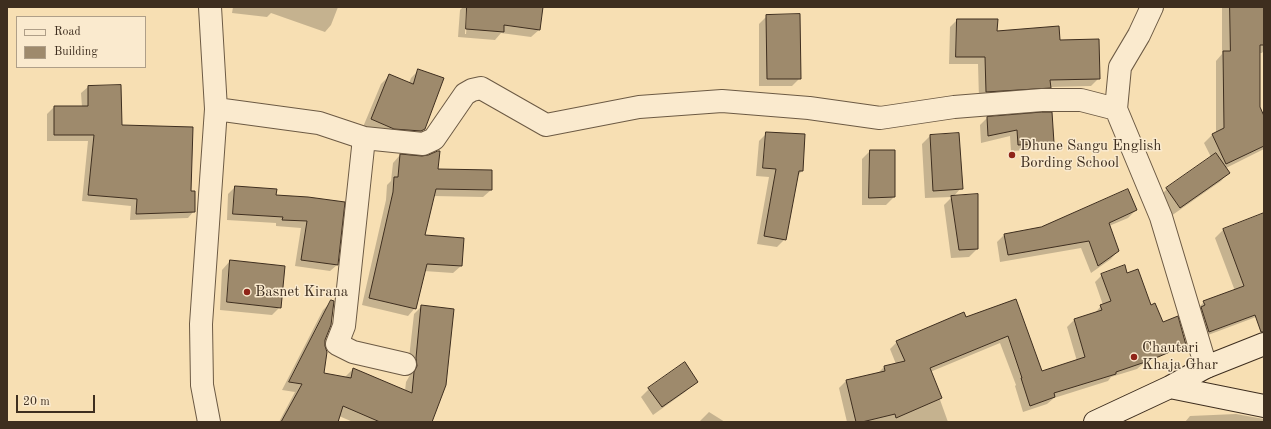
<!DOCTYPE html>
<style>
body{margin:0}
#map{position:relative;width:1271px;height:429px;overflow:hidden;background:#f7dfb3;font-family:"Old Standard TT",serif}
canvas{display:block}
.frame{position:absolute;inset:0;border:8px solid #3e2e1f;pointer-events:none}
.legend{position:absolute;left:16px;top:16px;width:130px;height:52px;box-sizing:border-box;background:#faeace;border:1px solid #af9f88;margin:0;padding:5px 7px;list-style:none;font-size:12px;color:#3e2e1f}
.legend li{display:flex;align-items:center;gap:8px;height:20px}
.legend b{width:20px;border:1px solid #af9f88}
.scale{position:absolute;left:16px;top:395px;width:79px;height:18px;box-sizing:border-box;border:2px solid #3e2e1f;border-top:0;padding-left:5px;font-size:12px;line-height:14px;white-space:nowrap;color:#3e2e1f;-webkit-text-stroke:3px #faeace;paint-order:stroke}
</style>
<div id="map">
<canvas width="1271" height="429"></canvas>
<div class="frame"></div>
<ul class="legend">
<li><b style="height:5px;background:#faeace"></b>Road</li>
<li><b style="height:11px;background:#9e8a6c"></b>Building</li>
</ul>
<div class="scale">20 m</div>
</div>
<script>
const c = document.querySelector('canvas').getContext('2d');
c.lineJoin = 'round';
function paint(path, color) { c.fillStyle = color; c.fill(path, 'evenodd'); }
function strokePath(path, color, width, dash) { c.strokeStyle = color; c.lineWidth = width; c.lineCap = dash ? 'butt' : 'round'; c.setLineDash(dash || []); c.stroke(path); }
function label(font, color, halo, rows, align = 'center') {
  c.font = font + ' "Old Standard TT",serif'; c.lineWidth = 3; c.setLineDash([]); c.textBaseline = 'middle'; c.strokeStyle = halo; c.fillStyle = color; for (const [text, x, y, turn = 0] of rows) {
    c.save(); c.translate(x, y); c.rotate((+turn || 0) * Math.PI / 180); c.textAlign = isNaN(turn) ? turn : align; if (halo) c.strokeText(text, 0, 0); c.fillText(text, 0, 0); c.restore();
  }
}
paint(new Path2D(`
 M233,7H338L331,25L325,32L271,13L267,17L232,13Z
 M463,7H542L540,29L531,37L501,33L495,40L458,37L460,10ZM466,9H468L466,34H465Z
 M1222,7H1264V50L1262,53H1259V107L1264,118V149L1226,168L1229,172L1221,181L1171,216L1159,197L1167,189L1211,157L1204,143L1212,135L1216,133V61L1222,54Z
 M767,16L800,78L792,86H759V24Z
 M957,20H997L996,32L1099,78L1091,86L1050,87L1042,95L979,99L978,64H949L950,27Z
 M419,70L424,129L416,137L363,127L381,84L389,76L409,83L411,78Z
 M120,86L121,126L190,192L194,211L188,218L130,220L131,206L82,201L88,141H47V114L54,107H82L81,93L88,87Z
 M987,118L1053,142L1046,149L1011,151L1010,136L981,143L980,125Z
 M767,133L802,171L798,175L785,239L777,247L757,244L769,177L756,176L759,141Z
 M930,136L961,188L953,197L977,249L969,257L951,258L944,205L952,197L925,198L922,144Z
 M870,151L894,197L886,205H862V159Z
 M400,155L491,190L483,197L433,196L424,236L461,266L453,273L424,271L415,308L408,316L362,305L386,200L387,185L391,181L393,163Z
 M235,187L275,195L308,198L337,265L330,271L295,266L301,228L276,226V223L227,220L228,194Z
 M1136,210L1128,218L1109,226L1118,251L1111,259L1091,273L1081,248L1000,262L997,242L1004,235Z
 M1264,214V314L1200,338L1196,310L1204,302L1235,291L1215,238L1223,230Z
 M230,261L280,307L272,315L220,310L222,270Z
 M1102,275L1145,362L1137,369L1111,377L1108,381L1054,398L1047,404L1023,412L1015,386L1016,385L1000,343L930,372L948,422H847L839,388L847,380L878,373L884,367L896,364L890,349L897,342L1015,300L1041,373L1077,361L1067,327L1074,320L1094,314L1101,306L1103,305L1095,282Z
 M332,301L324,340L323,374L345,377L353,369L405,391L406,382L410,375L408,367L414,314L422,306L431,422H353L339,416L337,422H279L295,392L282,390L323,310Z
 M693,384L685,392L653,415L641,397L649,389Z
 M709,412L725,422H699Z
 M1236,414L1264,419V422H1185L1190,416Z`), '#0003');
const building = new Path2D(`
 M467,7H543L540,30L504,25V32L466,29Z
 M1230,7H1264V45H1260V107L1264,116V146L1226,164L1212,134L1224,128L1223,51H1230Z
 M800,14L801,79H767L766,15Z
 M957,19H998L997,31L1059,26L1060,40L1099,39L1100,79L1050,80L1051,88L986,92L985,57H956Z
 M418,69L444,78L425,129L421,131L394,129L371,119L389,74L413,84Z
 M121,85L122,125L193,127L191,191H195V212L136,214L137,199L88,195L94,135H54V106H88V86Z
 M1042,112H1052L1054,143L1018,145L1017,130L988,136L987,117Z
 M766,132L805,134L803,171H799L786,240L764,236L776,169L763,168Z
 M959,133L963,189L933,191L930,135Z
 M870,150H895V197L869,198Z
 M438,151H440L438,169L492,170V190L436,189L425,235L464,238L462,266L427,264L416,309L369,298L393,192L394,177H398L400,154L422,156L428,155Z
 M1216,153L1230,173L1180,208L1166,188Z
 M235,186L277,189L276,195L308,197L345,202L338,265L301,260L307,221L282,220L283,217L233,214Z
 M1128,189L1137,210L1109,223L1119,251L1098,266L1089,241L1008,255L1004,234L1041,227Z
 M978,194V249L959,250L951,196Z
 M1264,213V332H1261L1255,315L1209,332L1201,307L1205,305L1203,301L1244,286L1223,229Z
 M230,260L285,266L281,308L227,302Z
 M1125,265L1127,273L1138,269L1151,305L1155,303L1163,322L1178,316L1186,345L1151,360L1116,372V374L1054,393L1055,397L1030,406L1021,378H1022L1008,336L930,368L942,398L896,418L895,414L862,422H856L846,380L885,371L884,366L905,361L896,341L964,312L966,317L1016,299L1042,371L1085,357L1074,319L1102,310L1100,305L1111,301L1101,274Z
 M331,300L334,301L331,325L325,340V346L327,352L324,373L351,378L353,368L412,393L414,372L417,366L416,358L421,305L454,309L446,385L432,422H380L343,406L338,422H281L302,384L289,382Z
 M685,362L698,382L662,407L648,388Z`);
paint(building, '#9e8a6c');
strokePath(building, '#3e2e1f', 1);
const street = new Path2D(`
 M1152,7L1139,35L1120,67L1116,109L1161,217L1206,367
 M216,109L319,123L364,138L423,144L434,139L465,94L472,90L481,88L546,125L639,107L722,101L809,108L880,118L954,107L1042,100H1081L1116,109
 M364,138L344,326L337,344L353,352L405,364
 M209,422L202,385L201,324L216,109L210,7`);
const secondary = new Path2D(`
 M1170,387L1264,406
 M1095,422L1170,387L1206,367L1264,344`);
strokePath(street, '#6c5a44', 24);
strokePath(secondary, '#3e2e1f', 24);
strokePath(street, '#faeace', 22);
strokePath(secondary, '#faeace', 22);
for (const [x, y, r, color] of [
 [1012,155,4,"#8f2418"],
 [247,292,4,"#8f2418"],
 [1134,357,4,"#8f2418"]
]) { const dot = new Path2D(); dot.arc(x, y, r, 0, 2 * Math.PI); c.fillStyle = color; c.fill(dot); strokePath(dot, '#faeace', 1.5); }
label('15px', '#3e2e1f', '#faeace', [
 ["Dhune Sangu English",1020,146],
 ["Bording School",1020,163],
 ["Basnet Kirana",255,292],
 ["Chautari",1142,348],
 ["Khaja Ghar",1142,365]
], 'left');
</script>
